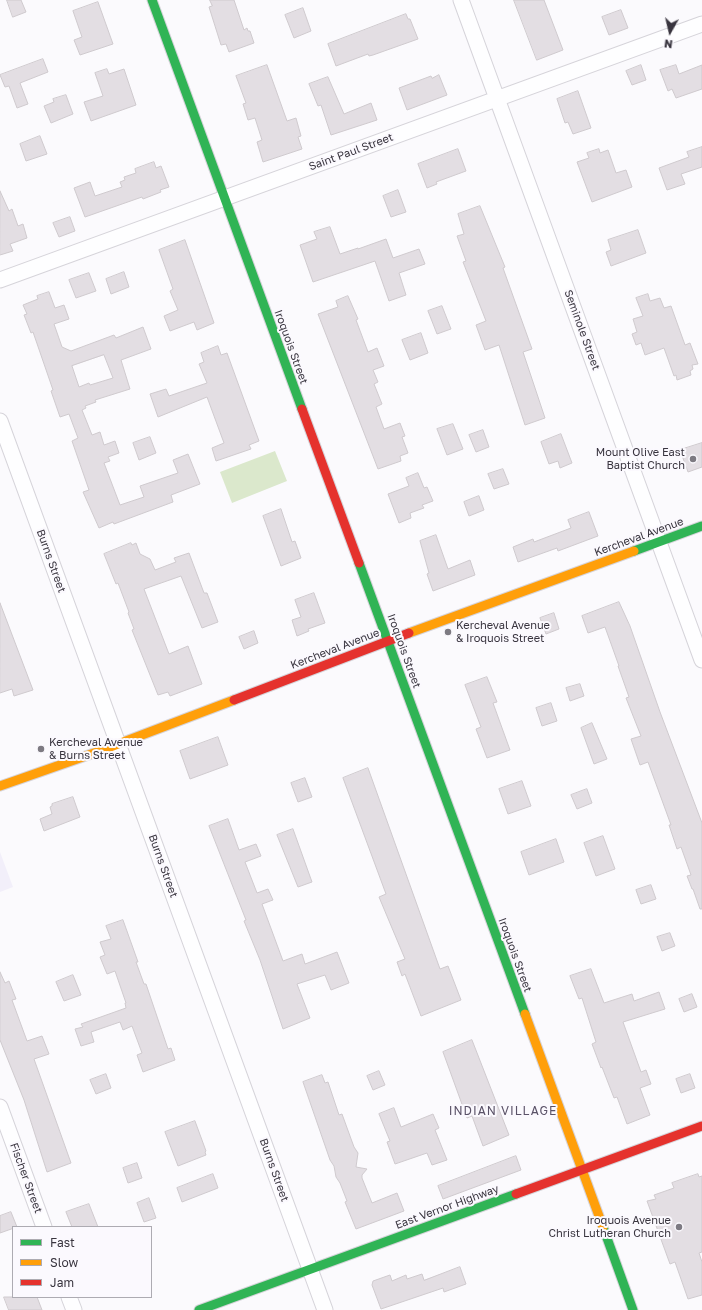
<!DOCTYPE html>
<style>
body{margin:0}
#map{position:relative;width:702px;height:1310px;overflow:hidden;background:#fbfafd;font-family:"Golos Text",sans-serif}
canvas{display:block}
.legend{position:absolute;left:12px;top:1226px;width:140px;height:72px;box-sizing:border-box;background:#fbf9fe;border:1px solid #adabb2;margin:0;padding:5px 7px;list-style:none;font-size:12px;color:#39353f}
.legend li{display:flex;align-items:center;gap:8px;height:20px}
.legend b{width:20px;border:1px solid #adabb2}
.north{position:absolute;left:650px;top:12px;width:40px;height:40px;-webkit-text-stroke:3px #fbf9fe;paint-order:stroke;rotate:188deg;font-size:11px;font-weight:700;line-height:16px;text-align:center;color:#39353f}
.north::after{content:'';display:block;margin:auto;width:14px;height:18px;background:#39353f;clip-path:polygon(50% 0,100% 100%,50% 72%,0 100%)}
</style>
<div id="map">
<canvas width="702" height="1310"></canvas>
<ul class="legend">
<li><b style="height:5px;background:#30b455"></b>Fast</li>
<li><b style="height:5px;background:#ff9f0a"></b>Slow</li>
<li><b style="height:5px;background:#e5322d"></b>Jam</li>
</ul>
<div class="north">N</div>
</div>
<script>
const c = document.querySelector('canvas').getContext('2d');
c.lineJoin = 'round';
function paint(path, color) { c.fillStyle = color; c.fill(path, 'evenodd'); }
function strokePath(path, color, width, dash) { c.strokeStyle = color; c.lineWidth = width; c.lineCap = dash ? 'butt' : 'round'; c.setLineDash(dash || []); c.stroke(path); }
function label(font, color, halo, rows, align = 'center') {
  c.font = font + ' "Golos Text",sans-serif'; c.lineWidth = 4; c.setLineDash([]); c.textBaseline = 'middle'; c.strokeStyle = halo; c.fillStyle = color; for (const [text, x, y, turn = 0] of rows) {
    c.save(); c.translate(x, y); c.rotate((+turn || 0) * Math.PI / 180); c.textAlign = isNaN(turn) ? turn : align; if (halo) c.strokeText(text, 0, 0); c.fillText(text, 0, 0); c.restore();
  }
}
paint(new Path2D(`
 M0,852L13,887L0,892Z`), '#f2effa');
paint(new Path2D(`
 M275,451L287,481L232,503L220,472Z`), '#dbe8cc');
const building = new Path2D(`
 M7,0H21L26,12L13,17Z
 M210,0H234L244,30L247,28L248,31H250L254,43L229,52L226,44L221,45L209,7L212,6Z
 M514,0H544L563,50L537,60Z
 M98,2L113,44L80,55L74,40L82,37L73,11Z
 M303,8L311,31L294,38L285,15Z
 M621,10L628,28L609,35L602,17Z
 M406,14L408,19H410L418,39L373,55L369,56L368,54L336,66L328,44Z
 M43,59L48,72L20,83L28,104L17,108L9,86L5,87L0,75Z
 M267,65L287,121L296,118L301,136L298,137L302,149L263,162L257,142L262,140L255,118L248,120L243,104L246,103L236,76Z
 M641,65L646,80L632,85L626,71Z
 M676,65L679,74L702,65V89L676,98L672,89L668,91L660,70Z
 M107,69L109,74L124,69L136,105L91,121L84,102L103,96L95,73Z
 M439,75L447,95L407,110L399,88L431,76L432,78Z
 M328,77L344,114L371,103L377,120L331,135L321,105L318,106L309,84Z
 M578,91L591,128L573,134L568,122L565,123L557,99Z
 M66,95L73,114L51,123L44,106L54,102L53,99Z
 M40,136L47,154L26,161L20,144Z
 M702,147V167L681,174L685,184L667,190L659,168L689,157L687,152Z
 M458,149L466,171L436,182L437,184L427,188L418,164Z
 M599,149L600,153L608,150L616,173L626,170L632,187L592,202L577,162L589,158L587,153Z
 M154,162L156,168L161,166L169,187L160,190L161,192L143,199L142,197L85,217L74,188L90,182L95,196L122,187L120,182L125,180L124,177L136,173L135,169Z
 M398,190L406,212L391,217L383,196Z
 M0,191L9,211L12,209L18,226L23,224L27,238L10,244L13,251L0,255Z
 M480,206L505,267L503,268L532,349L523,352L545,418L525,425L499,345L485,350L476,325L486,321L463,262L466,261L457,236L464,234L458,214Z
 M70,217L75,231L59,237L53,223Z
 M330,227L340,254L358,248V249L386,239L393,258L419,249L425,264L399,273L406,295L389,301L375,261L313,282L300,245L317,239L314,232Z
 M638,230L646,253L611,266L606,252L611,250L608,240Z
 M185,240L214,323L197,330L194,322L170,331L164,316L178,310L170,291L173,289L159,250Z
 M124,272L129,287L111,294L106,279Z
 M89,273L96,291L76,298L69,280Z
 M49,292L55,308L64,305L69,319L54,324L62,347L71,351L114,335L116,338L143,327L151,349L121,360L130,389L95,400L96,402L85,406L86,408L82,410L92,435L100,432L104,445L115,441L119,453L108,457L110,461L104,463L120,505L144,497L140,486L178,473L173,460L188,454L200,484L171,495L173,502L114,524L113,522L99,528L83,492L89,490L72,441L78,438L69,414L60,417L51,391L53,390L33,332L31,333L24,315L27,314L23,305L38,299L37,296ZM104,355L113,378L90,385L89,383L79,387L72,366Z
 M648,294L650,301L660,298L664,308L671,306L685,345L690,343L698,364L692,365L693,369L690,371L691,375L677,380L676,375L674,376L664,348L645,355L641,343L636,345L632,334L637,332L633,319L643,316L636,298Z
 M348,296L358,319L356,320L368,352L377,348L384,366L373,370L378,382L374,384L382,404L376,407L384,429L400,423L405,436L402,437L408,453L400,456L401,461L378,469L318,314L338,307L336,301Z
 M442,306L451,329L437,334L428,311Z
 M421,333L428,353L410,360L402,340Z
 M218,346L221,355L227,353L259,441L249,445L251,449L216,461L212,448L224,443L207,397L158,417L150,394L166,389L169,396L207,383L199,364L204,362L201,353Z
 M453,424L463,449L447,455L437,429Z
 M483,430L489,447L476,452L469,435Z
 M561,434L572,463L560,468L558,461L549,464L541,442Z
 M150,437L156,453L139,460L133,443Z
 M702,443V467L688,472L680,450Z
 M503,469L509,484L494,489L488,474Z
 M418,473L424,488L427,487L433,501L422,505L424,508L410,513L411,518L399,523L388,494L409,486L406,478Z
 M479,496L484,510L469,516L464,502Z
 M281,509L292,542L295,541L301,558L281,566L263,516Z
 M589,512L598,536L558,551L557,548L518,562L513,547L533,539L534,542L571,528L568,520Z
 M436,535L448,569L470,560L475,575L433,591L427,574L429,573L420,541Z
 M131,543L132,545L136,543L140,554L150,559L155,570L176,562L174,558L189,553L204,593H207L218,622L202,628L181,576L144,589L169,654L188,646L202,684L170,696L168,692L158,695L132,630L134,629L128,613L129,612L118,583L116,584L104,554Z
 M314,593L325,623L308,629L309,631L297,636L292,620L301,617L295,600Z
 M619,602L630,626L660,712L702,823V909H700L693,889H692L687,876L691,875L681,847L677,849L669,825H671L648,762L640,765L631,739L641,736L626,698L629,697L618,666H619L605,627L588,633L582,616Z
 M0,603L33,690L14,696L12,689L0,693Z
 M554,613L559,629L546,634L540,618Z
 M254,631L258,643L244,649L239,637Z
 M487,677L497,702L493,703L510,750L487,758L476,729L481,727L465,685Z
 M580,684L584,696L570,701L566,688Z
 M551,703L557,721L542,726L536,708Z
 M592,723L607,759L594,764L581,728Z
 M218,737L228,765L190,779L180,751Z
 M368,768L440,969L448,966L461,1000L421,1016L405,974L402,976L397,962L405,959L379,897L386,894L343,778Z
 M305,778L312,797L298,802L291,783Z
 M522,781L531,806L508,814L499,789Z
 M587,789L592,803L577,809L571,795Z
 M73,797L80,817L44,831L40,819L52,814L50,807L52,806V804Z
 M228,819L239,850L256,844L261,856L245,862L257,893L268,889L273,900L262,904L283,961L302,954L305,964L337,952L349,983L331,990L325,975L297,984L310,1018L283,1029L260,960L244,921L246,920L209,826Z
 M293,829L312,882L298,887L277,835Z
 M603,836L615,869L596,876L584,843Z
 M556,839L564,862L529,875L521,852Z
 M651,885L656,899L641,904L636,890Z
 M123,920L138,962H136L144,984H146L168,1049L171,1048L175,1060L143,1072L137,1055L142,1053L132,1026L123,1030L120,1022L91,1032L94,1042L81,1046L75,1029L83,1027L81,1024L126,1008L125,1003H126L115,971L107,974L100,957L105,955L100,942L111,939L106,926Z
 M670,933L675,946L662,951L657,937Z
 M591,969L604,1003L632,994L634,1001L659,992L665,1009L623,1022L641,1072L646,1070L651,1084L640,1088L650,1115L627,1124L617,1097L614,1098L602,1067L601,1068L592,1044L596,1042L582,998L579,999L570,976Z
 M0,972L5,983L9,981L16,999L12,1000L27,1041L42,1036L49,1054L34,1059L71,1163L47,1172L24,1100L0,1040Z
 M73,975L81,995L64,1001L56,982Z
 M692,994L697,1007L684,1012L679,999Z
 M472,1040L509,1135L483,1146L472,1116L467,1118L443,1052Z
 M379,1071L385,1085L373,1090L367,1076Z
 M106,1074L111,1088L96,1094L90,1080Z
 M690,1074L695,1088L681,1093L676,1079Z
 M322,1075L325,1083L328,1082L339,1115L342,1114L354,1147L358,1153L356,1167L367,1169L362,1175V1178L372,1203L397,1193L404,1211L356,1229L345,1202L347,1201L340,1183L336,1177L334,1166L330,1160L303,1082Z
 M394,1108L401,1127L433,1114L439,1128L435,1130L447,1160L432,1165L427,1153L395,1164L387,1142L390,1141L379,1114Z
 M195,1121L206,1151L205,1152L206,1155L178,1166L165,1132Z
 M516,1156L521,1170L443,1199L438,1186Z
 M137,1163L142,1178L128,1183L123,1168Z
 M213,1174L218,1188L182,1202L177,1188Z
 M698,1174L699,1177L702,1176V1252L699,1253L702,1262V1295L688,1299L675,1262L670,1264L647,1201L656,1199L654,1195L674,1188L672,1183Z
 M149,1198L156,1218L144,1222L137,1203Z
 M89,1204L98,1227H72L66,1212Z
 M11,1212L17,1227L0,1233V1216Z
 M460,1267L466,1284L444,1292L443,1288L381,1309L372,1285L373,1281L390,1275L392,1281L406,1275L407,1279L422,1274L424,1280Z
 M4,1297H37L42,1310H9Z`);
paint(building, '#e3dee3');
strokePath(building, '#cfcace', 1);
const street = new Path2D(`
 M461,0L702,660
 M0,280L702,24
 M0,421L325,1310
 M0,1107L44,1227
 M69,1297L74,1310`);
const fast = new Path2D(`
 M152,0L302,409
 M634,551L702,526
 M359,563L525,1014
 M603,1227L633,1310
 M199,1310L516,1194`);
const slow = new Path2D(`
 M409,633L634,551
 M0,786L97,752L234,700
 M525,1014L603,1227`);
const jam = new Path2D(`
 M302,409L359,563
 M234,700L409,633
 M516,1194L702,1126`);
strokePath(street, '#d6d4da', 17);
strokePath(fast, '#d6d4da', 11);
strokePath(slow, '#d6d4da', 11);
strokePath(jam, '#d6d4da', 11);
strokePath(street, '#fefeff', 15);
strokePath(fast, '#30b455', 9);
strokePath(slow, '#ff9f0a', 9);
strokePath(jam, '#e5322d', 9);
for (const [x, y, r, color] of [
 [693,459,4,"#7d7a82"],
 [448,632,4,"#7d7a82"],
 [41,749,4,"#7d7a82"],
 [679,1227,4,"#7d7a82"]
]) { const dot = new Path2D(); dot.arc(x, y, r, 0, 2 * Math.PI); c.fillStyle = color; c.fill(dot); strokePath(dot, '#fbf9fe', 1.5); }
label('11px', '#39353f', '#fbf9fe', [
 ["Saint Paul Street",351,152,-20],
 ["Seminole Street",582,330,70],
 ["Iroquois Street",291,347,70],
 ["Kercheval Avenue",639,537,-20],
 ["Burns Street",51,561,70],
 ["Kercheval Avenue",335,649,-21],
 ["Iroquois Street",404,651,70],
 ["Burns Street",163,866,70],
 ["Iroquois Street",515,955,70],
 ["Burns Street",274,1170,70],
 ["Fischer Street",26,1178,70],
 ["East Vernor Highway",447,1207,-20]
]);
label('11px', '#39353f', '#fbf9fe', [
 ["Mount Olive East",685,453],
 ["Baptist Church",685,466],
 ["Kercheval Avenue",456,626,"left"],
 ["& Iroquois Street",456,639,"left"],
 ["Kercheval Avenue",49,743,"left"],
 ["& Burns Street",49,756,"left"],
 ["Iroquois Avenue",671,1221],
 ["Christ Lutheran Church",671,1234]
], 'right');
c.letterSpacing = '1px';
label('12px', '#5a5267', '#fbf9fe', [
 ["INDIAN VILLAGE",503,1111]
]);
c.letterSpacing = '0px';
</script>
